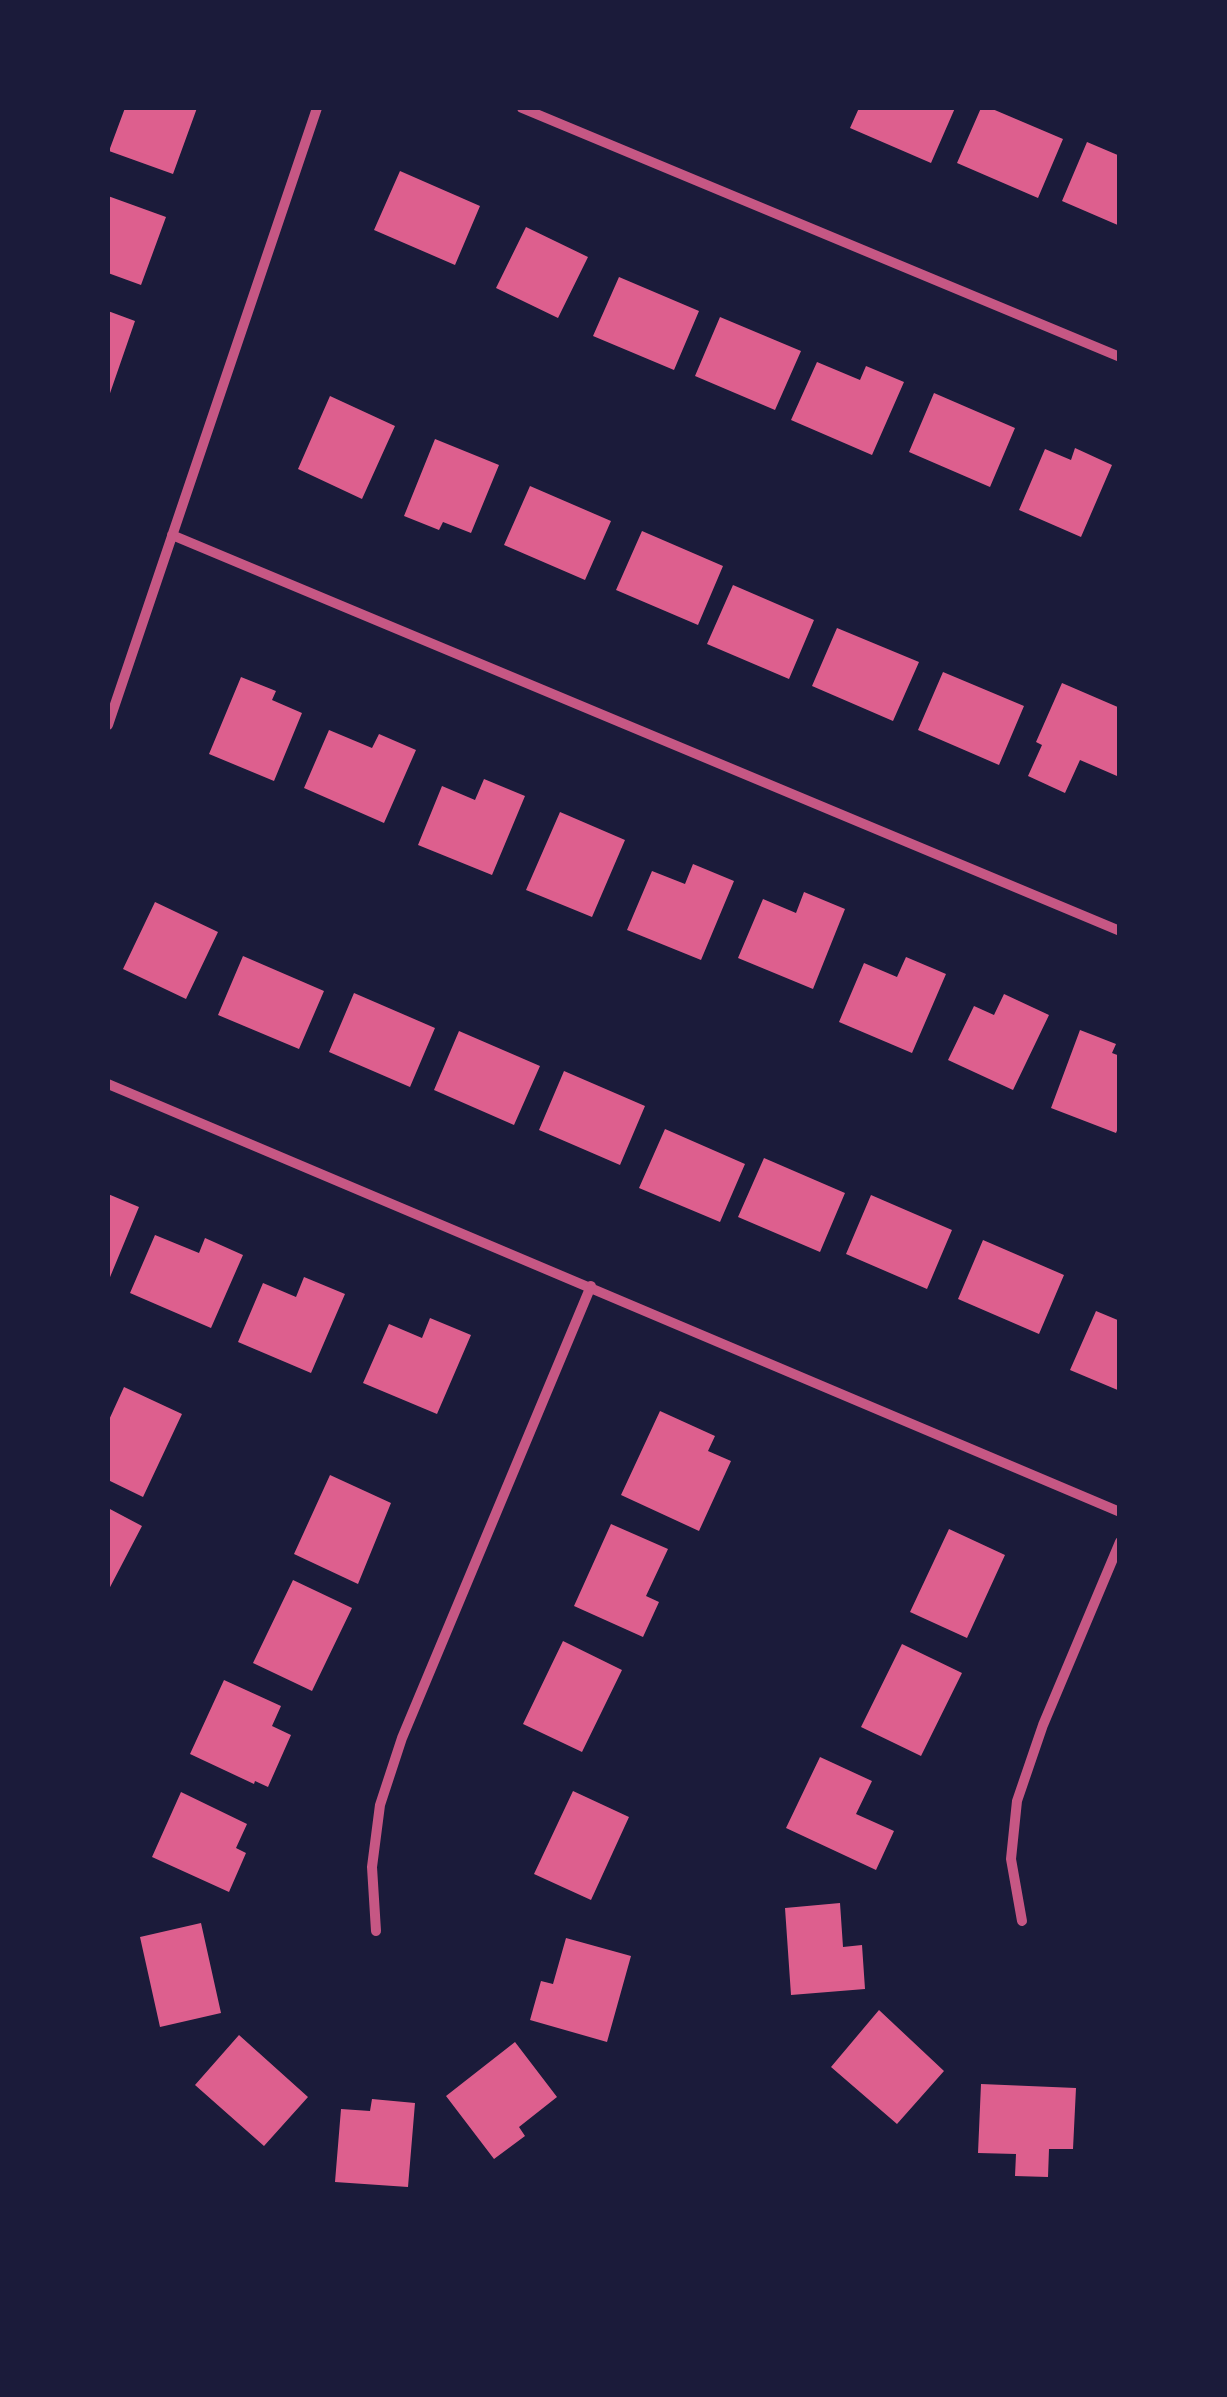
<!DOCTYPE html>
<style>
body{margin:0}
#map{position:relative;width:1227px;height:2397px;overflow:hidden;background:#1b1b3a;font-family:"Sofia Sans Condensed",sans-serif}
canvas{display:block}
.frame{position:absolute;inset:0;border:110px solid #1b1b3a;pointer-events:none}
</style>
<div id="map">
<canvas width="1227" height="2397"></canvas>
<div class="frame"></div>
</div>
<script>
const c = document.querySelector('canvas').getContext('2d');
c.lineJoin = 'round';
function paint(path, color) { c.fillStyle = color; c.fill(path, 'evenodd'); }
function strokePath(path, color, width, dash) { c.strokeStyle = color; c.lineWidth = width; c.lineCap = dash ? 'butt' : 'round'; c.setLineDash(dash || []); c.stroke(path); }
paint(new Path2D(`
 M125,108H197L173,174L109,151Z
 M859,108H955L931,163L850,128Z
 M981,108H990L1063,139L1038,198L957,163Z
 M1087,142L1120,156V226L1062,201Z
 M400,171L480,206L455,265L374,230Z
 M108,196L166,217L141,285L108,273Z
 M526,227L588,257L558,318L496,288Z
 M619,277L699,311L674,370L593,336Z
 M108,311L135,321L108,399Z
 M720,317L801,351L775,410L695,376Z
 M817,362L860,380L866,366L904,382L872,455L791,420Z
 M934,393L1015,428L990,487L909,452Z
 M330,396L395,426L362,499L298,469Z
 M435,439L499,465L471,533L443,522L439,530L404,516Z
 M1075,448L1112,465L1081,537L1019,510L1045,449L1071,460Z
 M530,486L611,521L585,580L504,545Z
 M642,531L723,566L698,625L616,590Z
 M733,585L814,620L789,679L707,644Z
 M837,628L919,662L893,721L812,686Z
 M943,672L1024,706L999,765L918,730Z
 M241,677L276,691L272,700L302,713L274,781L209,754Z
 M1062,683L1120,708L1117,776L1080,760L1065,793L1028,776L1042,745L1036,742Z
 M329,730L372,748L379,734L416,750L384,823L304,788Z
 M484,779L525,796L492,875L418,845L442,786L475,800Z
 M560,812L625,840L592,917L526,890Z
 M693,864L734,881L701,960L627,930L652,871L685,884Z
 M804,892L845,909L813,989L738,958L763,899L796,913Z
 M155,902L218,932L186,999L123,969Z
 M243,956L324,991L299,1049L218,1015Z
 M906,957L946,974L912,1053L839,1022L864,963L897,977Z
 M354,993L435,1028L410,1087L329,1052Z
 M1004,994L1049,1015L1013,1090L948,1060L974,1006L994,1015Z
 M1080,1030L1116,1044L1112,1053L1120,1056V1123L1116,1133L1051,1108Z
 M459,1031L540,1066L514,1125L434,1090Z
 M564,1071L645,1106L620,1165L539,1130Z
 M665,1129L745,1164L720,1222L639,1188Z
 M764,1158L845,1193L820,1252L738,1217Z
 M108,1194L139,1207L108,1282Z
 M871,1195L952,1230L927,1289L846,1254Z
 M155,1235L199,1253L205,1238L243,1255L211,1328L130,1293Z
 M983,1240L1064,1275L1039,1334L958,1299Z
 M304,1277L345,1294L311,1373L238,1342L263,1283L296,1297Z
 M1096,1311L1120,1321V1391L1070,1370Z
 M430,1318L471,1335L437,1414L363,1383L389,1324L422,1338Z
 M124,1387L182,1414L143,1497L108,1480V1422Z
 M660,1411L715,1436L708,1451L731,1461L699,1531L621,1495Z
 M330,1475L391,1503L358,1584L294,1554Z
 M108,1508L142,1526L108,1591Z
 M611,1524L668,1549L646,1596L659,1602L643,1637L574,1606Z
 M949,1529L1005,1555L967,1638L910,1612Z
 M293,1580L352,1608L312,1691L253,1663Z
 M563,1641L622,1670L582,1752L523,1724Z
 M902,1644L962,1673L921,1756L861,1727Z
 M224,1680L281,1706L272,1726L291,1735L268,1787L255,1781L254,1784L190,1754Z
 M820,1757L872,1781L856,1814L894,1831L876,1870L786,1828Z
 M573,1791L629,1817L591,1900L534,1874Z
 M181,1792L247,1824L236,1848L246,1853L229,1892L152,1857Z
 M840,1903L843,1947L862,1945L865,1989L791,1995L785,1908Z
 M201,1923L221,2013L160,2027L140,1937Z
 M566,1938L631,1956L607,2042L530,2020L541,1981L553,1984Z
 M879,2010L944,2071L897,2124L831,2067Z
 M239,2035L308,2097L264,2146L195,2085Z
 M515,2042L557,2097L519,2127L525,2136L494,2159L446,2096Z
 M981,2084L1076,2088L1073,2149H1049L1048,2177L1015,2176L1016,2154L978,2153Z
 M372,2099L415,2103L408,2187L335,2182L341,2109L370,2111Z`), '#dd5f8e');
strokePath(new Path2D(`
 M522,108L1120,357
 M172,535L1120,931
 M108,725L317,108
 M108,1084L1120,1512
 M1022,1921L1011,1859L1017,1801L1043,1725L1120,1542
 M376,1931L372,1867L380,1805L402,1738L591,1286`), '#c65784', 10);
</script>
